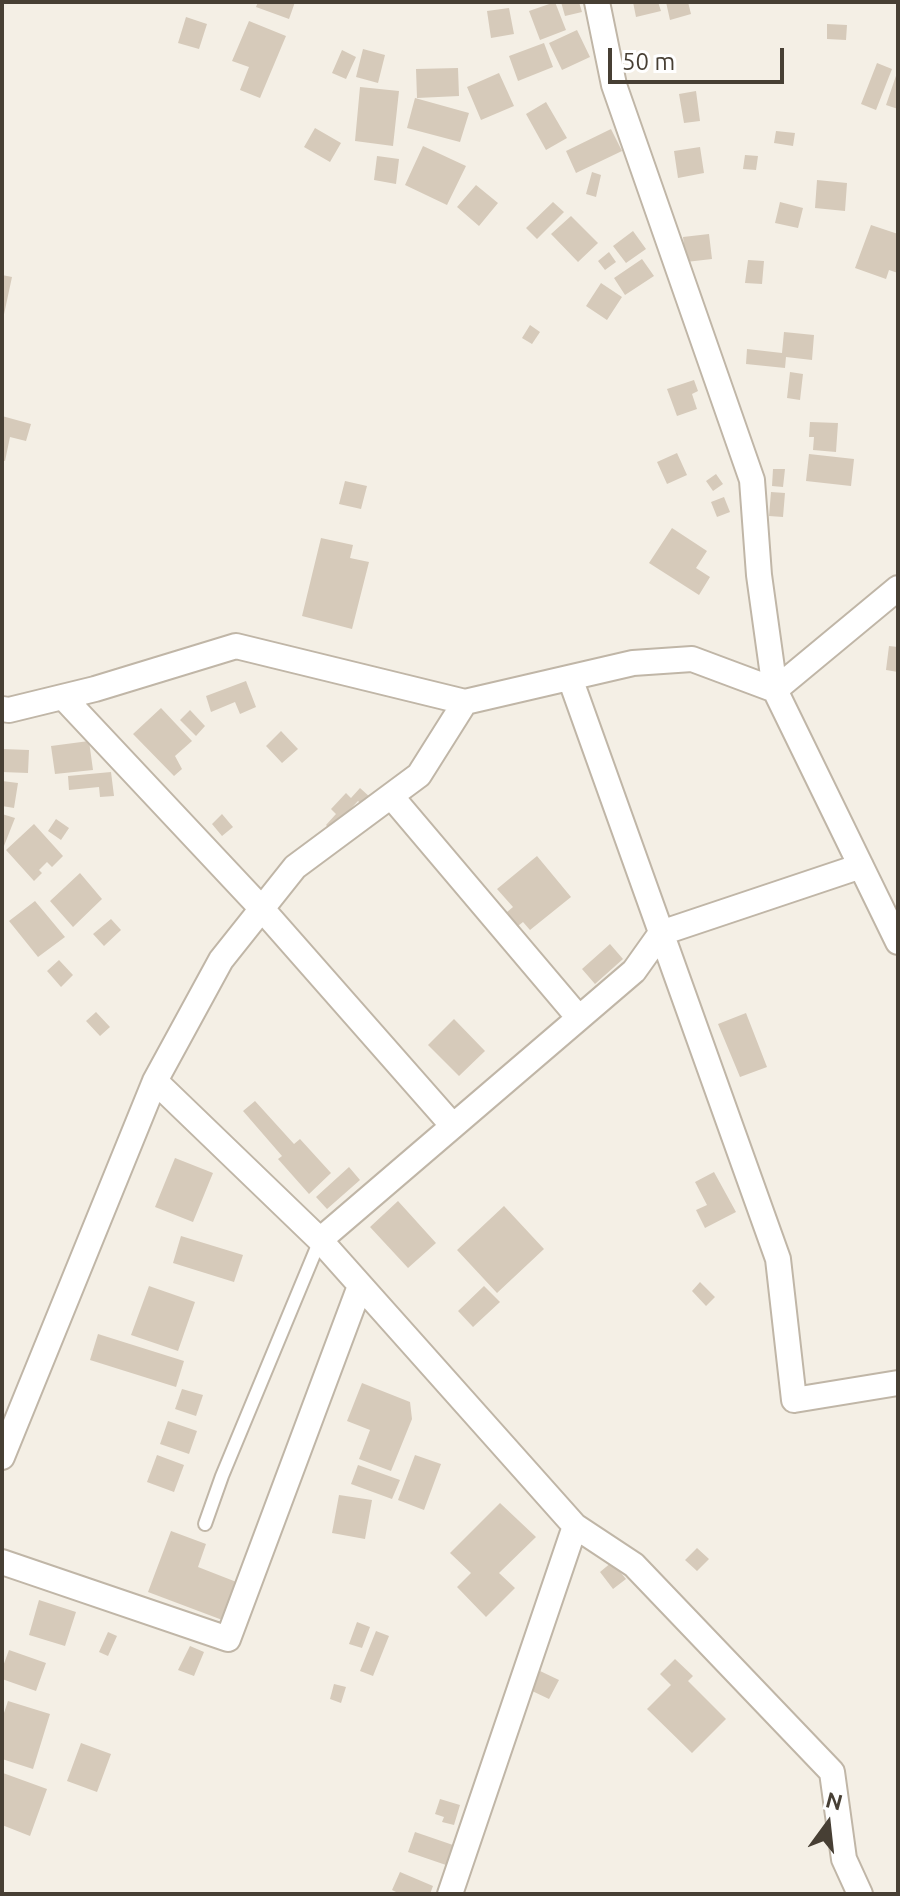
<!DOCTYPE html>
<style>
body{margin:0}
#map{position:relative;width:900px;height:1896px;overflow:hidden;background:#f4efe5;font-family:Ubuntu,sans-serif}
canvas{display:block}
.frame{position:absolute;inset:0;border:4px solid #473f34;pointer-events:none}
.north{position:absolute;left:788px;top:1784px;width:80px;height:80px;-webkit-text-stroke:6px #fff;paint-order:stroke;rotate:15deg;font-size:22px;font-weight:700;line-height:32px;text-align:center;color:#473f34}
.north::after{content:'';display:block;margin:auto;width:28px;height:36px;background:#473f34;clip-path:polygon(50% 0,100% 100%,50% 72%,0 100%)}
.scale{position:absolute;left:608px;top:48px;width:176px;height:36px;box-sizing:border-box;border:4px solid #473f34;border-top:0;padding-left:10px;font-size:24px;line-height:28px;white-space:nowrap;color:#473f34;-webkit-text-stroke:6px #fff;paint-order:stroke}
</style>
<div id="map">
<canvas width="900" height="1896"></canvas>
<div class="frame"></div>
<div class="north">N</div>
<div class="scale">50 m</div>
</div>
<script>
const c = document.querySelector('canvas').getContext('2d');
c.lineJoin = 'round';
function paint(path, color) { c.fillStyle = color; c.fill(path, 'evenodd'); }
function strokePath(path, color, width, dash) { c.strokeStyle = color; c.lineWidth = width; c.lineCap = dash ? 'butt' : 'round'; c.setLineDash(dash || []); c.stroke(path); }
paint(new Path2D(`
 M258,2H295L289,19L256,7Z
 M555,2L566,30L540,40L529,11Z
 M561,2H579L582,12L565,16Z
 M633,2H658L661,11L636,17Z
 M666,2H688L691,14L670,20Z
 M509,8L514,34L491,38L487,11Z
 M186,17L207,24L199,49L178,43Z
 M249,21L286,36L260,98L240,90L249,67L232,61Z
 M827,24L847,25L846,40L827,39Z
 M577,30L590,57L562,70L549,43Z
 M544,43L553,67L518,81L509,56Z
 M363,49L385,55L378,83L356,77Z
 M342,50L356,57L346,79L332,73Z
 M877,63L892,69L876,110L861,104Z
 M458,68L459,96L417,98L416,69Z
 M898,70V109L886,105Z
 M499,73L514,106L481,120L467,87Z
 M360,87L399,91L393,146L355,141Z
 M696,91L700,121L684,123L679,94Z
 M415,98L469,113L460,142L407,128Z
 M546,102L567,138L546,150L526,114Z
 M315,128L341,143L330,162L304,147Z
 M611,129L622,151L576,173L566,151Z
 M776,131L795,133L793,146L774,143Z
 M423,146L466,166L447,205L405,185Z
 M700,147L704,173L678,178L674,151Z
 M745,155L758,156L756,170L743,169Z
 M377,156L399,159L396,184L374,180Z
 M592,172L601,175L596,197L586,194Z
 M817,180L847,183L845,211L815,208Z
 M476,185L498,203L479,226L457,207Z
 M553,202L564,212L537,239L526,228Z
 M780,202L803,208L798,228L775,223Z
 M571,216L598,243L578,262L551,234Z
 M871,225L898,234V273L889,270L886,279L855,268Z
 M633,231L646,249L626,263L613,246Z
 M709,234L712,259L686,262L683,237Z
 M609,252L616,262L605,270L598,261Z
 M642,259L654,276L625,295L614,278Z
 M748,260L764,261L762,284L745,283Z
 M2,275L12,277L3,319H2Z
 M601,283L622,297L607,320L586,306Z
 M530,325L540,332L532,344L522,338Z
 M784,332L814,335L812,360L786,357L785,368L746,364L747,349L782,353Z
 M790,372L803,374L800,400L787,398Z
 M694,380L698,391L692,394L697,409L677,416L667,389Z
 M2,416L31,424L26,441L10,437L5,461L2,460Z
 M810,422L838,423L836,452L813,450L814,437H809Z
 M677,453L687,475L667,484L657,462Z
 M809,454L854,459L851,486L806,481Z
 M773,469H785L783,487L772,486Z
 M716,474L723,484L713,491L706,481Z
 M345,481L367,486L361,509L339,504Z
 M771,492L785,493L783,517L769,516Z
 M724,497L730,512L717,517L711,502Z
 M672,528L707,551L696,568L710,577L699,595L649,563Z
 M321,538L353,545L350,558L369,562L352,629L302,616Z
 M889,646L898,647V672L886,670Z
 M246,681L256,707L240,714L235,702L211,712L206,696Z
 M161,708L192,741L175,756L182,769L174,776L133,734Z
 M190,710L205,726L196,736L180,720Z
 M281,731L298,749L282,763L266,746Z
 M89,741L93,770L55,774L51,746Z
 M2,749L29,750L28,773L2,772Z
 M111,772L114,796L100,797L99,787L69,790L68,776Z
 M2,781L18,783L14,808L2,806Z
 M360,788L371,798L364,806L358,801L331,830L326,825L336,814L331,809L346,793L351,798Z
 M2,814L15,818L2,851Z
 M222,814L233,827L222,836L212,824Z
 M56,819L69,828L61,840L48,831Z
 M34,824L63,856L52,867L47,862L39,870L42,873L34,881L6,850Z
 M537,856L571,897L530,930L523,922L513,930L501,917L513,907L497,889Z
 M80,873L102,899L73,927L50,901Z
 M35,901L65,937L38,957L9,921Z
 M111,919L121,930L104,946L93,934Z
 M610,944L623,959L595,984L582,969Z
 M59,960L73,975L61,987L47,971Z
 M96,1012L110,1027L100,1036L86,1021Z
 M746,1013L767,1067L740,1077L718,1024Z
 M454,1019L485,1051L459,1076L428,1045Z
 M255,1101L294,1144L300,1139L331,1173L309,1194L278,1159L282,1156L243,1111Z
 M175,1158L213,1173L193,1222L155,1207Z
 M349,1167L360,1180L327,1209L316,1197Z
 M714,1172L736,1212L705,1228L696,1210L707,1205L695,1182Z
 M398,1201L436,1243L408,1268L370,1227Z
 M504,1206L544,1249L497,1293L457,1250Z
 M181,1236L243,1255L234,1282L173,1263Z
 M700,1282L715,1297L706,1306L692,1291Z
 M149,1286L195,1302L178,1351L131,1335Z
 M484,1286L500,1302L473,1327L458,1311Z
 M98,1334L184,1361L176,1387L90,1360Z
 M362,1383L410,1402L412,1419L391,1471L359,1459L370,1430L347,1421Z
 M182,1389L203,1395L196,1416L175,1409Z
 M168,1421L197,1431L189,1454L160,1444Z
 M157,1455L184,1465L174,1492L147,1482Z
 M415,1455L441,1464L424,1510L398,1500Z
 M358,1465L400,1480L392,1499L351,1484Z
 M339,1495L372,1500L365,1539L332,1533Z
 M500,1503L536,1537L499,1573L515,1588L486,1617L457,1587L471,1573L450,1553Z
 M171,1531L206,1544L198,1567L239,1583L225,1621L148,1592Z
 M697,1548L709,1559L697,1571L685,1560Z
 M612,1562L626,1579L613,1589L600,1572Z
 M39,1600L76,1612L65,1646L29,1635Z
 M357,1622L370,1627L362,1648L349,1644Z
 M376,1631L389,1636L373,1676L360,1671Z
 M108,1632L117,1636L108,1656L99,1652Z
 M190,1646L204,1652L194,1676L178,1670Z
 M9,1650L46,1663L36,1691L2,1679V1669Z
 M675,1659L693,1676L688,1681L726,1719L692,1753L647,1709L671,1685L660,1674Z
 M540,1671L559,1680L549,1699L530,1690Z
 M334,1684L346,1687L341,1703L330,1699Z
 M8,1701L50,1714L33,1769L2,1759V1719Z
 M81,1743L111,1754L97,1792L67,1781Z
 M3,1773L47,1789L30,1836L2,1825Z
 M440,1799L460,1805L454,1825L442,1822L444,1817L435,1814Z
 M415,1832L453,1845L446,1865L408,1852Z
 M400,1872L433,1886L430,1894H400L392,1890Z`), '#d6caba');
const lane = new Path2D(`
 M205,1524L222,1476L320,1240`);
const street = new Path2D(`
 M597,2L614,85L752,480L759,575L775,690L898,942
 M570,678L778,1259L794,1400L898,1383
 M63,697L262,909L453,1126
 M2,709L9,710L95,689L236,646L465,702L633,663L692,659L775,690L898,588
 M391,796L579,1018
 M155,1081L320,1240
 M2,1457L155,1081L221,960L295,867L419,775L465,702
 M575,1526L634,1565L832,1772L844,1859L860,1894
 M2,1562L228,1639L360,1286
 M450,1894L575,1526L320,1240L634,971L661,933L861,866`);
strokePath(lane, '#c0b6a7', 16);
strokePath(street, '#c0b6a7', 28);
strokePath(lane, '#fff', 12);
strokePath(street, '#fff', 24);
</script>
